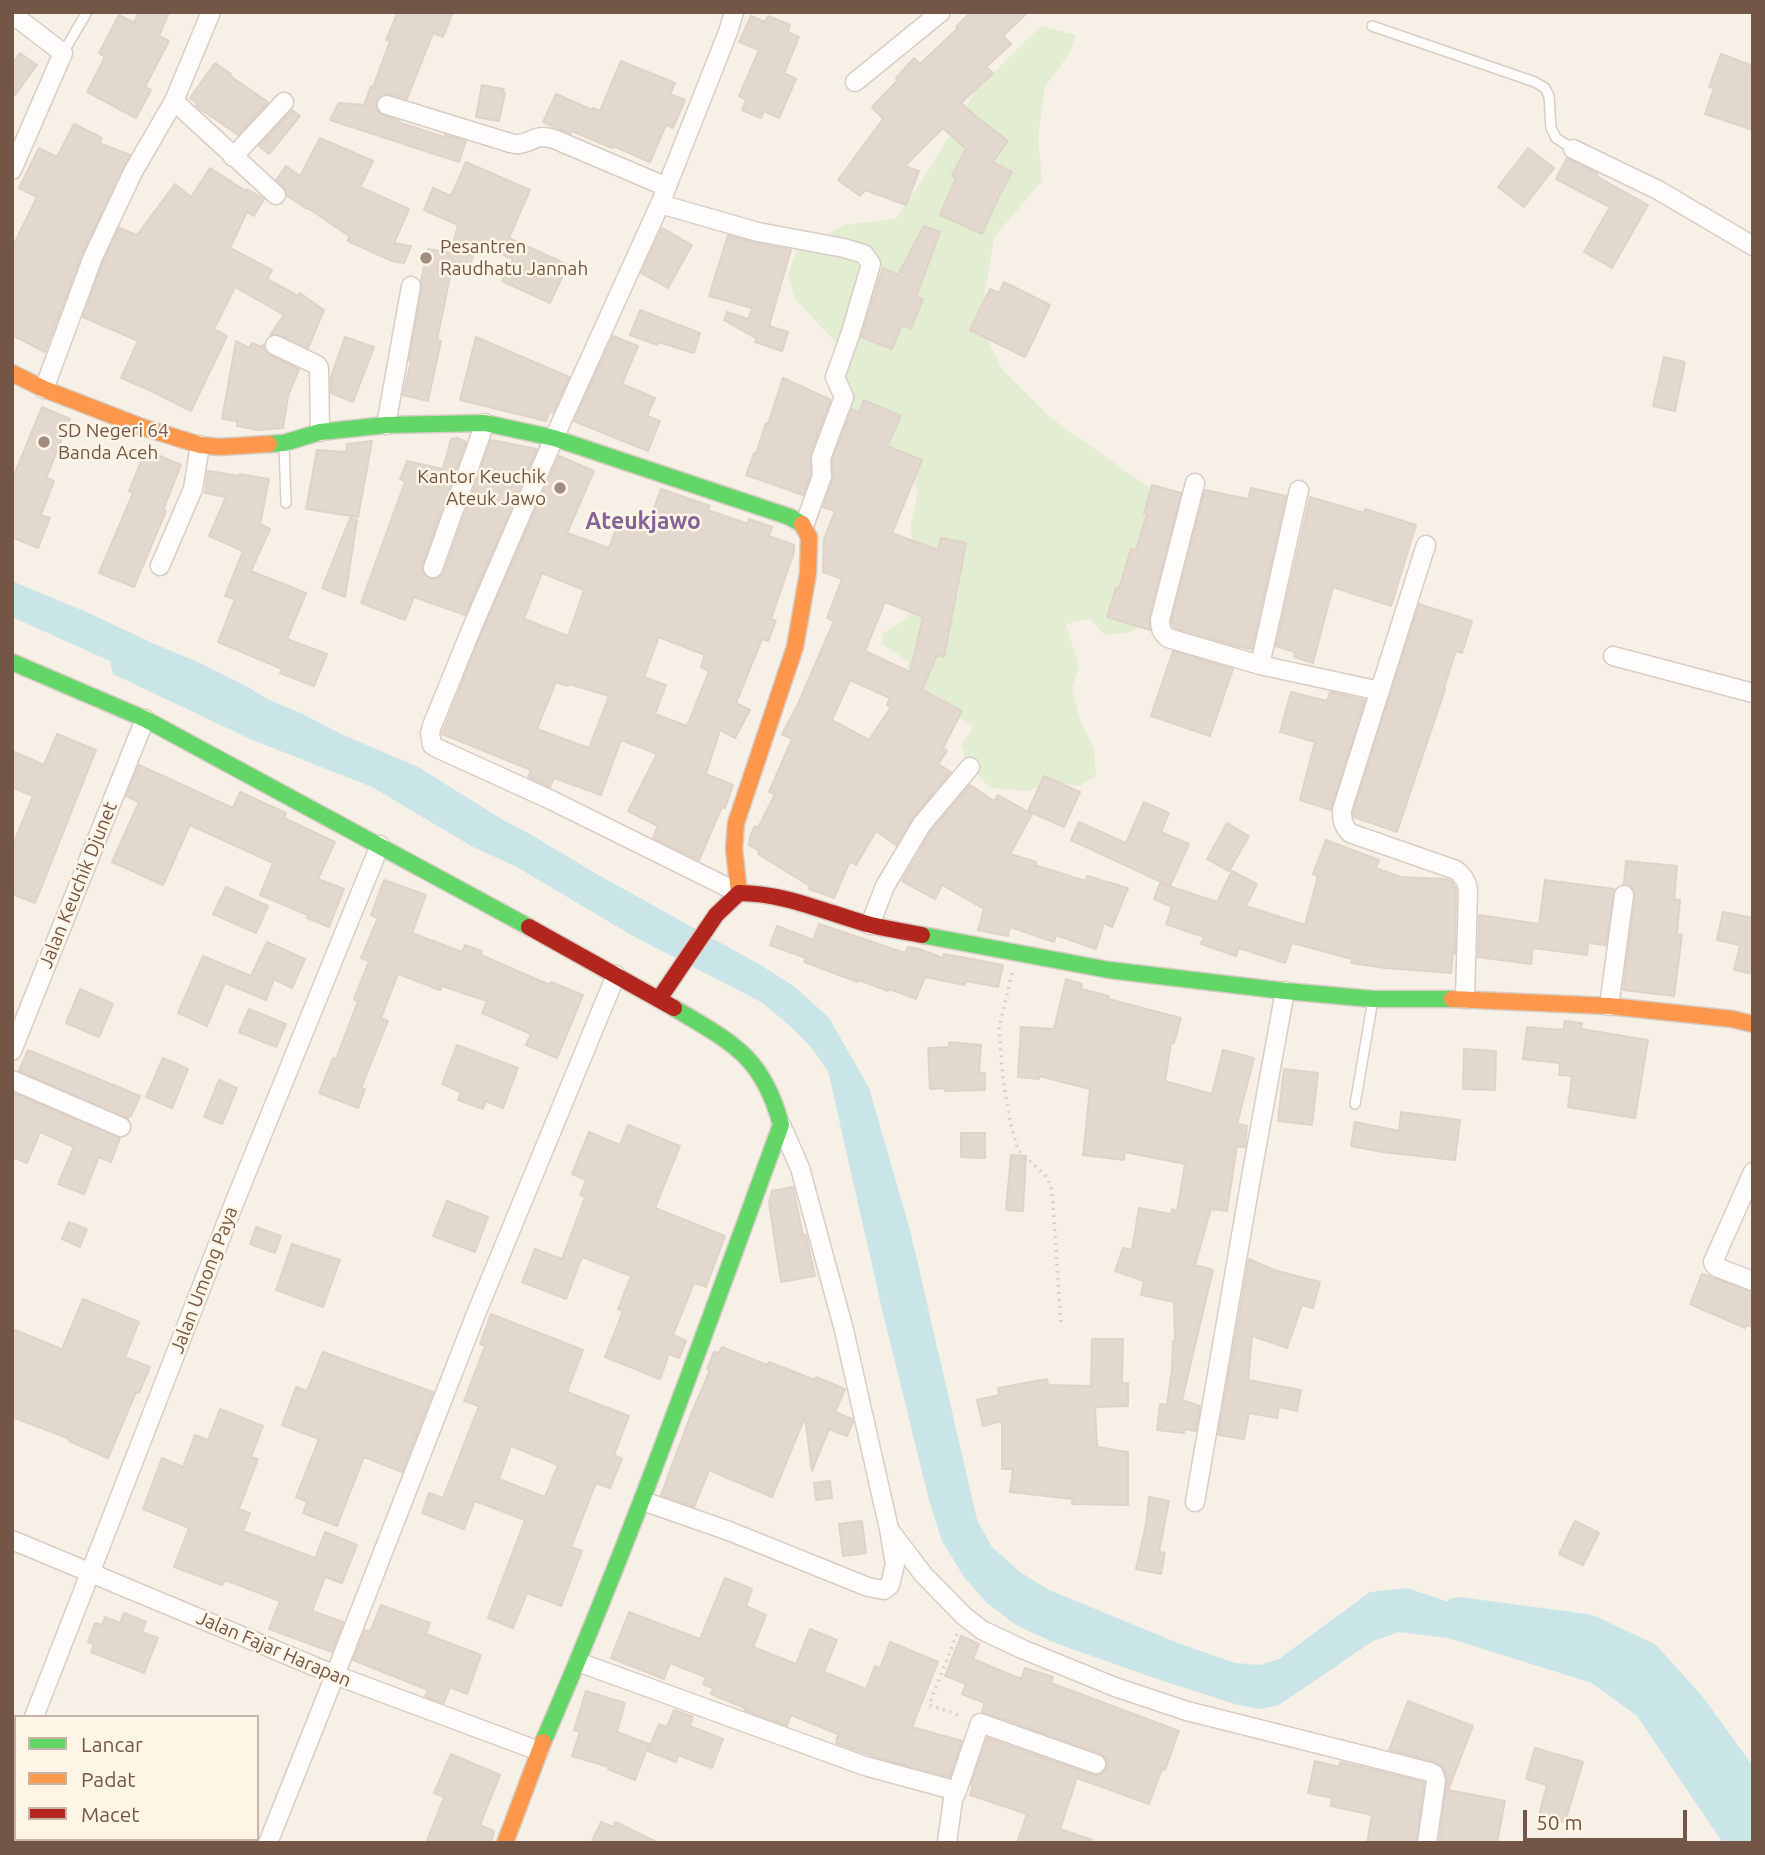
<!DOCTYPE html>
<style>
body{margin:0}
#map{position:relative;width:1765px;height:1855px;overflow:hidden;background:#f7f0e6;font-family:Ubuntu,sans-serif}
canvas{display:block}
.frame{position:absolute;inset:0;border:14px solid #745647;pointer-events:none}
.legend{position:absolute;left:14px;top:1715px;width:245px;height:126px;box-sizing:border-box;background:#fff5e7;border:2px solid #c7b5a7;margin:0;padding:9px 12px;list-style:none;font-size:21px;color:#745647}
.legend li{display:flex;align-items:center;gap:14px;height:35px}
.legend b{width:35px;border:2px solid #c7b5a7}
.scale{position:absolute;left:1523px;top:1810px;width:164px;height:32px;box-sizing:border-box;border:4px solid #745647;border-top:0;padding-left:9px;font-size:21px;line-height:24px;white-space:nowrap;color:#745647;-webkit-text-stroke:5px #fff5e7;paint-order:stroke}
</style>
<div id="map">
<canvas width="1765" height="1855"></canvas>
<div class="frame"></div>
<ul class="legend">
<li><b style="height:9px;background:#63d668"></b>Lancar</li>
<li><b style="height:9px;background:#ff974d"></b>Padat</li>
<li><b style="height:9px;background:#b3261e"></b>Macet</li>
</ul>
<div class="scale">50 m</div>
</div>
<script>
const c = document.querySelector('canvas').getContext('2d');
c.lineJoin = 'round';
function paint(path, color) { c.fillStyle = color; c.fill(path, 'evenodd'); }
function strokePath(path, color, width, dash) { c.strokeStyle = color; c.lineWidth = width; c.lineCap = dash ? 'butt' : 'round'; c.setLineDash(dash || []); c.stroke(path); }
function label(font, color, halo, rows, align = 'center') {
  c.font = font + ' Ubuntu,sans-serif'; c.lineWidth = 5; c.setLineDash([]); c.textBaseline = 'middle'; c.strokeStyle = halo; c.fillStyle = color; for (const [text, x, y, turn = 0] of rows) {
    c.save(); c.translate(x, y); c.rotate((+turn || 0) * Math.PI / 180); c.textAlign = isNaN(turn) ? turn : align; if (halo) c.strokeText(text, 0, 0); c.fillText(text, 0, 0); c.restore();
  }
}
paint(new Path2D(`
 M1041,26L1076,35L1071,51L1045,87L1038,138L1042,181L994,237L980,324L1002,369L1051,418L1148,487L1165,510L1171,554L1166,590L1150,621L1131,632L1105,635L1090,619L1066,624L1079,666L1072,689L1080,720L1094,749L1096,776L1079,786L1051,783L1026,791L990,788L969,765L961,745L974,727L959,717L934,713L931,694L907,683L902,676L909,662L881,643L882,634L905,619L923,598L912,545L911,523L918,492L908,468L847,445L837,425L832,408L843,352L830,336L795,299L788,275L796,252L823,236L845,225L895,219L923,179L977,89Z`), '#e2edd1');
paint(new Path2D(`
 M12,581L91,614L152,643L200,663L248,687L267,699L303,714L341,734L418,767L503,820L528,833L600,876L759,964L795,987L829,1018L869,1088L910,1230L977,1520L992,1547L1020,1572L1049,1590L1178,1643L1235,1663L1260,1665L1279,1659L1370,1592L1407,1588L1630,1663L1643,1676L1753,1819V1843H1723L1637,1716L1592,1683L1448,1638L1399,1632L1373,1641L1279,1705L1259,1709L1238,1705L1154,1678L1055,1643L1016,1625L987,1603L964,1577L942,1541L929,1500L882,1309L828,1071L811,1047L789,1025L761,1002L633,936L515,866L473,847L372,787L250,739L113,674L110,661L12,617Z`), '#c9e5e7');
strokePath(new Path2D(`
 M1459,1616L1586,1633L1644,1660L1689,1710L1753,1799`), '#c9e5e7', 38);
const building = new Path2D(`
 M139,12H169L159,36L169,41L145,87L151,90L136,118L87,92L105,57L99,53L119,15L134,23Z
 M398,12H453L443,37L433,33L407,99L390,94H384L376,101V108L379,113L398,120V122L444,137L445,135L466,141L459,162L330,120L339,103L364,105L371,86L373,87L390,41L386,40Z
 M971,12H1028L1003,36L1011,44L986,67L993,73L961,103L979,119L1008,141L993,162L1012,172L999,196L982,234L940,215L956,178L952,175L966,149L943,128L905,166L919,171L906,205L865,190L860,196L838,180L883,119L872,107L898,80L896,78L914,58L920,64L958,28L956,27Z
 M751,16L765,22L768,16L790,25L788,32L799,37L784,73L796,79L779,118L764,111L761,118L742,110L746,100L739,96L759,50L739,42Z
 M20,53L37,65L12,99V64Z
 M1721,54L1753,66V130L1705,114L1714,88L1709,87Z
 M621,61L675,83L670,94L685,100L673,128L666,125L650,162L613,146L612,148L572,131L571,134L543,122L556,94L592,110L593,108L600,111Z
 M215,63L231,74L230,76L268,102L238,135L196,106L198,104L190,98Z
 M482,85L504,89L503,93H505L499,121L476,117Z
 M292,110L300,116L269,154L259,146Z
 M74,124L102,138L99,143L130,155L83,252L45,352L12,335V248L37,197L19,188L39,148L57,157Z
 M320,138L373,161L360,187L409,209L394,243L411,246L404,263L392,261L348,241L349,236L308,208L307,209L287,196L284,187L276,180L286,166L300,176Z
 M1528,148L1554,168L1524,207L1498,187Z
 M1567,158L1598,174L1596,176L1648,205L1612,268L1584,252L1610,207L1556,179Z
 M466,162L530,190L509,238L568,265L550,303L502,281L513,259L476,243L469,272L452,267L437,340L441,341L428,401L403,395L411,361L409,360L422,288L421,281L428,249L451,253L458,225L424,210L433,188L451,196Z
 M210,168L246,191L247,189L264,199L254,216L247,212L230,248L272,270L267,279L298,296L300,293L324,310L308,348L280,335H270L284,315L235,287L214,329L227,336L191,411L145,388L121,378L138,341L83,317L103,261L119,228L137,235L175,184L191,197Z
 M924,226L940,232L916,297L923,299L911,328L902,325L892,349L861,337L883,268L898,275Z
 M662,228L692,245L668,288L641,273Z
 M728,235L756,243L791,250L769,326L788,332L782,351L755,342L757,339L724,320L727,312L748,319L752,308L709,296Z
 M1004,282L1050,305L1025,357L970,330L990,289L999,293Z
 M640,310L700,333L694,353L658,342L657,345L630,335Z
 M613,336L638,346L622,384L655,398L647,416L660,421L648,451L574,421Z
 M345,337L374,347L353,402L331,393V377Z
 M476,337L569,377L553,413L550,411L546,421L460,400Z
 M236,341L249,348L252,343L262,347L264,344L265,351L270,355L299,369L288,396L283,428L258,430L237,426V421L222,419Z
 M1664,357L1685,362L1675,411L1653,406Z
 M783,378L831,400L810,454L811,474L803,495L746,475L754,453L756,454L766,423L768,424Z
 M864,400L901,416L887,446L922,460L892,533L938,550L941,538L966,543L944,657L937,655L922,690L962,711L943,748L947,751L938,764L951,772L913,817L896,845L876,831L856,865L850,861L834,898L809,889L810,886L758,854L760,851L749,845L750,836L755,826L758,828L775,794L769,792L792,739L782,734L797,706L834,621L827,618L842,579L823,572L824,539L835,511L823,507L833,479L832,460L852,409L859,413ZM885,602L923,617L910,672L865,651ZM850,680L890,698L887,705L891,707L869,740L832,720Z
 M42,407L70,419L46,478L54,481L41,515L50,518L38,548L12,537V480Z
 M457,438L466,442L422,565L424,575L430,579L440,577L444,572L491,440L537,449L465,615L414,597L405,620L361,603L405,482L400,479L407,461L443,469L451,439Z
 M372,441L358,517L306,509L317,450L346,452L347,444Z
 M146,450L181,465L163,510L166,511L134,587L99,573L133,493L129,491Z
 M559,456L594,471L567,533L609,548L619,521L646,530L661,489L710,506L708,510L748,524L749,519L772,527L769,536L794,545V552L771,619L776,621L768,641L762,639L736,703L750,710L735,738L720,730L706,774L733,785L725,808L722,807L699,860L653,838L658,826L628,811L657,754L621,740L601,795L554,778L550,787L528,777L531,770L442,734L481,634ZM542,573L584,590L568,636L524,619ZM659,637L705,655L701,667L709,671L687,726L655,714L666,685L644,677ZM556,682L568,686L569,684L609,696L589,748L537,729Z
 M208,471L240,476V474L269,479L260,524L270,529L251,571L306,593L287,639L327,654L314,686L280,673L282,669L218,642L235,599L225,596L243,551L209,536L226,497L205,493Z
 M1152,485L1181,493L1149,617L1150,630L1107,617L1116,588L1119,589L1131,549L1136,550L1147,514H1144Z
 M1251,488L1286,496L1252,649L1240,647L1174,628L1171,621L1205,490L1248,499Z
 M1310,497L1364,513L1365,509L1416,525L1391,606L1333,587L1313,663L1294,657L1295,652L1276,646Z
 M350,518L357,520L345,597L322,588Z
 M1419,604L1472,621L1462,653L1456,651L1444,688L1445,689L1397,832L1354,817L1353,812Z
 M1173,651L1233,669L1210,736L1151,716Z
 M1291,692L1327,701L1330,692L1365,700L1331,810L1300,800L1315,742L1280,732Z
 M57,734L96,750L35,903L12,894V847L33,796L12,787V751L44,765Z
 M139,765L233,808L240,792L286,813L284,818L335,842L318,879L344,889L329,927L307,918L308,915L260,895L273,863L190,825L163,885L112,862L139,802L126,796Z
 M1044,776L1080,792L1064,827L1028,811Z
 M970,785L994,801L998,795L1032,814L1010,854L1036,862L1035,865L1085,881L1087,876L1128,888L1112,927L1104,923L1096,949L1056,935L1054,942L1010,927L1008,936L978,930L984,909L942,885L935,899L902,881L931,831Z
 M1144,802L1169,813L1161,832L1189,844L1170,886L1071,840L1079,822L1126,843Z
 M1227,823L1249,836L1229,871L1207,859Z
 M1326,840L1379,860L1376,868L1400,877L1446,879L1452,882L1456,889L1455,954L1453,953L1451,973L1386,968L1351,963L1352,959L1292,943L1285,963L1239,948L1236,956L1201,944L1204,937L1166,924L1172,907L1154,899L1160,883L1217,902L1232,871L1257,884L1246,906L1305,925L1318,876L1313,874Z
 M1626,861L1677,866L1674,899L1680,900L1677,934L1682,935L1674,996L1623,990L1635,897V891L1631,886L1624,884Z
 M384,880L426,895L412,933L462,952L465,945L482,951L481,955L550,985L551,982L583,995L557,1058L526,1045L531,1034L482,1013L487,1001L442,986L440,990L398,974L381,1018L388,1021L361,1088L365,1089L358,1108L319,1093L333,1058L336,1059L358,1001L354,999L369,961L361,958L378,918L371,915Z
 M1545,880L1614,889L1606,945L1588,943L1587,955L1533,948L1531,964L1478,957L1479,915L1539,924Z
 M226,887L268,906L256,933L213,914Z
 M1723,912L1753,918V974L1734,970L1740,945L1717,940Z
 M819,924L905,953L908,947L919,949L943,958L944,954L1003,965L998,987L966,981L965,985L925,977L916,999L889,989L888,991L859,980L858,982L804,962L806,958L770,945L777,926L813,940Z
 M267,942L305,959L292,988L274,979L266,1000L225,983L207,1026L178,1013L203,956L251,976Z
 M1066,979L1082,984L1081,989L1109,996L1108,999L1181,1018L1174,1043H1171L1165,1081L1212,1094L1223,1050L1254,1058L1237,1124L1247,1126L1245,1147L1237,1146L1227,1211L1211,1209L1195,1265L1213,1270L1182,1400L1200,1406L1196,1431L1185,1429L1184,1433L1157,1430L1160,1404L1167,1405L1172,1369L1173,1341H1175L1174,1302L1141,1295L1144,1281L1115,1271L1123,1248L1132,1250L1139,1208L1171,1214L1172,1209L1177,1211L1185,1164L1125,1152L1124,1160L1083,1155L1090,1089L1039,1076V1079L1018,1077L1021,1027L1054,1029Z
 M80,989L113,1004L99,1037L66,1023Z
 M249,1009L286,1024L276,1047L239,1032Z
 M1565,1021L1582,1023L1581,1029L1648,1040L1635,1118L1568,1107L1572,1076L1559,1075L1560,1063L1523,1059L1527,1027L1563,1030Z
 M949,1042L981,1045L979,1073H985V1090L945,1091V1088L930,1089L928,1048L949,1047Z
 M457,1045L518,1068L503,1108L486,1101L483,1109L458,1100L461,1092L442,1084Z
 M1464,1049L1496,1051L1495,1090L1463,1089Z
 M28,1050L140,1096L131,1116H129L128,1119L19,1071Z
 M163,1058L188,1069L172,1108L146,1097Z
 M1284,1069L1318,1073L1312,1125L1278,1121Z
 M219,1080L237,1088L222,1124L204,1117Z
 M14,1093L120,1138L111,1162L99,1157L84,1194L58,1184L74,1147L40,1132L27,1163L12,1157V1097Z
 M1401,1112L1460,1120L1455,1160L1382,1152L1351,1146L1355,1122L1399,1131Z
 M628,1125L680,1146L655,1208L725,1236L706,1287L694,1283L673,1335L686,1341L679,1358L669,1354L660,1379L605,1357L623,1311L618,1309L631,1276L582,1257L566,1299L522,1282L535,1249L562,1259L585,1197L580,1195L586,1180L572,1174L589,1132L620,1145Z
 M961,1133H985V1158L961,1157Z
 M1011,1155L1026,1156L1023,1211L1006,1210Z
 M793,1187L803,1236L806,1235L815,1276L781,1282L769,1202L772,1191Z
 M447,1201L488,1217L475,1252L433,1236Z
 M69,1222L87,1229L80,1247L62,1239Z
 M256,1227L281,1236L275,1253L250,1244Z
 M292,1244L340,1260L323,1307L276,1290Z
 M1249,1259L1274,1270L1320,1282L1313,1308L1302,1305L1287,1348L1252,1336L1248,1380L1301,1390L1297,1411L1279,1407L1277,1418L1249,1413L1244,1439L1218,1435Z
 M1702,1274L1753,1292V1327L1747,1325L1745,1328L1690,1304Z
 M83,1299L139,1322L125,1357L150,1367L139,1393L136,1392L108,1458L69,1441L70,1439L12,1417V1329L62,1349Z
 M491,1314L583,1350L567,1392L629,1416L614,1455L622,1459L610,1488L596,1483L571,1547L582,1551L561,1606L527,1593L513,1628L488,1618L525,1520L475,1501L464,1529L422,1513L429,1493L443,1498L479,1406L464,1401L485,1346L480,1344ZM511,1446L558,1465L545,1497L499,1479Z
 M1092,1339H1123L1122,1383H1128V1406L1095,1407L1097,1447L1128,1452V1505L1072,1504L1073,1499L1010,1492L1013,1469H1002V1421L983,1426L977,1400L999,1395L998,1388L1047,1379L1048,1385L1091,1386Z
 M722,1347L767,1365L769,1362L815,1380L816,1377L845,1389L835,1412L852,1419L853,1422L847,1436L829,1429L812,1471L805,1417L772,1497L709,1470L694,1507L661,1495L690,1417L710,1370L707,1369L714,1352L719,1353Z
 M323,1352L433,1392L402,1472L364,1457L337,1526L303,1513L307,1502L296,1497L319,1439L282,1425L296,1387L307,1391Z
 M220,1409L263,1426L251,1457L258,1459L239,1509L250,1513L243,1531L315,1558L325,1532L357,1545L342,1583L325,1577L312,1611L343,1622L332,1652L269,1629L280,1601L225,1580L222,1585L174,1567L189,1528L143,1509L162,1458L183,1467L195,1435L208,1440Z
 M830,1481L832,1498L816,1500L814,1483Z
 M1149,1497L1169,1501L1159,1552L1165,1553L1161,1574L1136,1569L1146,1524Z
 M862,1521L866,1553L843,1556L839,1524Z
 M1575,1521L1599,1533L1583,1565L1559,1554Z
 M725,1578L752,1589L746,1606L766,1615L753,1647L796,1664L810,1629L837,1640L824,1672L866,1689L875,1666L880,1668L890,1642L938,1662L912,1727L962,1741L950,1777L881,1759L836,1743L838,1734L791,1715L787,1726L744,1710L745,1708L711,1694L713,1688L703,1684L706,1677L670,1663L664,1679L611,1658L629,1612L700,1639Z
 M381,1605L430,1623L426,1634L481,1655L467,1694L450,1687L444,1703L425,1697L428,1690L353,1660L365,1630L370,1632Z
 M124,1613L146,1622L142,1632L158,1638L144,1673L91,1652L94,1644L88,1642L95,1623L102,1625L105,1617L120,1623Z
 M961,1636L979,1644L973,1659L1021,1679L1025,1668L1053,1677L1051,1683L1179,1731L1165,1770L1162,1769L1149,1804L1077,1778L1060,1829L1092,1840L1091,1843H1017L1027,1814L970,1795L973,1786L971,1785L987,1738L1093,1775H1099L1104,1772L1107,1767V1761L1104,1756L1100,1753L982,1712L985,1703L962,1694L966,1684L945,1676Z
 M586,1691L625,1703L617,1732L649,1744L635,1780L608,1769L609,1767L572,1756L580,1732L574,1730Z
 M1408,1701L1473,1726L1448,1790L1505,1801L1497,1843H1439L1447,1782L1443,1767L1433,1761L1389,1750Z
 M674,1710L693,1717L690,1726L723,1739L712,1768L678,1755L676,1762L648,1751L659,1724L667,1727Z
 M1535,1748L1583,1762L1565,1822L1539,1815L1547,1785L1526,1779Z
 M451,1754L500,1775L480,1825L494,1831L491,1843H426L444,1797L434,1793Z
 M1315,1761L1339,1767L1340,1762L1424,1782L1416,1843H1367L1372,1815L1331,1806L1332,1798L1308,1793Z
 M601,1822L613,1827L615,1822L659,1843H591Z`);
paint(building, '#e3d8ce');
strokePath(building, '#dfd3c9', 2);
const lane = new Path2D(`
 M1372,26L1535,82L1545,88L1549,96L1551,128L1556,138L1573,149
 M63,53L87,12
 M284,445L286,503
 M1355,1104L1373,1000`);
const street = new Path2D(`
 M211,12L174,101L276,195
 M734,12L728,32L660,204L554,438L471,630L432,726L430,733L432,745L437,748L551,800L739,893
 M12,14L63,53L12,170
 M855,82L941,12
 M387,105L507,142C511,143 515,145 519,144C535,142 534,133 554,139L667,187
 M1573,149L1658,190L1753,246
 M233,157L284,102
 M660,204L758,232L844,248L864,254L871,264L850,335L835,377L844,397L821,458L822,476L804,526
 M275,345L317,365L319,368L320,432
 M44,389L93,257L133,172L174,101
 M386,425L411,286
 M1195,483L1160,620C1160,629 1162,633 1168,638L1260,665L1380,691
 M1426,545L1342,810C1342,820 1343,826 1350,833L1456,870C1463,876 1466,880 1468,889L1465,999
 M160,566L193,489L200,445
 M433,568L485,423
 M1613,656L1753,693
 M1260,665L1299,490
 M870,925L885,886L922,824L970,767
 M1609,1006L1624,895
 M12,1051L145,719
 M12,1080L121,1127
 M1753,1172L1713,1262L1716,1267L1753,1281
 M643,1501L729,1531L868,1587L884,1590L890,1585L895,1564L889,1529L844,1330L800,1168L781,1125
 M1195,1502L1252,1172L1285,991
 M891,1532L923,1574L964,1616L982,1630L1022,1649L1115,1687L1187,1711L1430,1772L1434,1774L1436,1781L1427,1843
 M12,1540L335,1675L539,1751
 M578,1662L865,1766L957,1791L953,1799L947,1843
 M34,1717L235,1201L380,845
 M12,1772L16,1763
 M957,1791L980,1723L1096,1764
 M268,1843L335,1675L476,1314L616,975`);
const fast = new Path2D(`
 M269,444L284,443L320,432L386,425L485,423L554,438L790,517L802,524
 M12,662L145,719L529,927
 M922,935L1109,970L1285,991L1373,999H1452
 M543,1742C631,1540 705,1332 781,1125C763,1056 731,1042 674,1008`);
const slow = new Path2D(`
 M12,373L44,389L142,427L200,445L219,447L269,444
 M739,893L734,849L736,823L795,647L808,573L809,537L802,524
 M1452,999L1609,1006L1732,1019L1753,1024
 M505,1843L543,1742`);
const jam = new Path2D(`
 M529,927L674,1008
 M659,999L716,915L739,893C784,893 825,912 867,924C885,929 904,931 922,935`);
strokePath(lane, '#d8cdc5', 12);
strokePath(street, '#d8cdc5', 21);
strokePath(fast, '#d7ccc3', 19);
strokePath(slow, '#d7ccc3', 19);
strokePath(jam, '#d7ccc3', 19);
strokePath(new Path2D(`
 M1012,973L999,1028L1003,1080L1011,1125L1018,1150L1047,1177L1052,1190L1061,1325
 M957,1634L929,1705L961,1716`), '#d9d0cb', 3.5, [2, 5]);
strokePath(lane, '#fefdfb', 9);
strokePath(street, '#fefdfb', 18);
strokePath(fast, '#63d668', 16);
strokePath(slow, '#ff974d', 16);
strokePath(jam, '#b3261e', 16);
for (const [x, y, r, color] of [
 [426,258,7,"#a28c7f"],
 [44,442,7,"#a28c7f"],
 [560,488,7,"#a28c7f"]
]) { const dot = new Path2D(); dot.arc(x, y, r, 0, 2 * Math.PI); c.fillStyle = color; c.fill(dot); strokePath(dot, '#fff5e7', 2.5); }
label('19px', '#745647', '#fff5e7', [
 ["Pesantren",440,247],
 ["Raudhatu Jannah",440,269],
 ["SD Negeri 64",58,431],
 ["Banda Aceh",58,453],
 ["Kantor Keuchik",546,477,"right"],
 ["Ateuk Jawo",546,499,"right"]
], 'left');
label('19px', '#745647', '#fff5e7', [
 ["Jalan Keuchik Djunet",78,885,-68],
 ["Jalan Umong Paya",204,1280,-69],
 ["Jalan Fajar Harapan",274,1649,23]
]);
label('bold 23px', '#856298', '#fff5e7', [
 ["Ateukjawo",643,521]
]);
</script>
